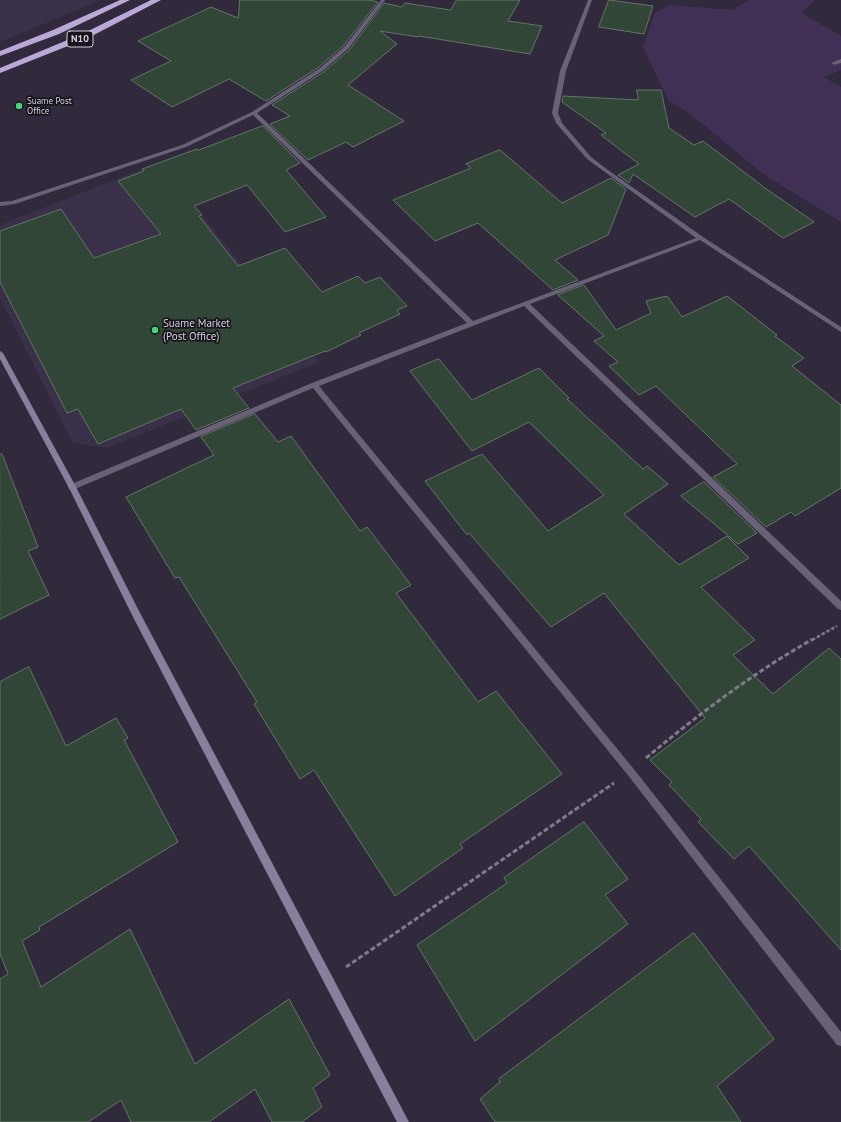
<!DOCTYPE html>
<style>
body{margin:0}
canvas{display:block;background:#31293c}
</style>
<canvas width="841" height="1122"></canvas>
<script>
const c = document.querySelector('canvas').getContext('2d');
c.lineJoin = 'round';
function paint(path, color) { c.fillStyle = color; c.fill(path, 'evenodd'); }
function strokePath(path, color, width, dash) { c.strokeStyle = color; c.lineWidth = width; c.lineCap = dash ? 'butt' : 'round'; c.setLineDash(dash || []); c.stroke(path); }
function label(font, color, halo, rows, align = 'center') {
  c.font = font + ' "PT Sans",sans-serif'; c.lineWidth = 3.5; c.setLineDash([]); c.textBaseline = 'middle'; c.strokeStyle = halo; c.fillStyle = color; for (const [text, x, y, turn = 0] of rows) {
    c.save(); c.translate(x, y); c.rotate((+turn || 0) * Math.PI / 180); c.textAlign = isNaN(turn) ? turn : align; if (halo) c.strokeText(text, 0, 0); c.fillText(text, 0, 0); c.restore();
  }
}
paint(new Path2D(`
 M0,0H101L0,42Z
 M160,162L319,362L107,448L73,443L0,298V225Z`), '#3a3049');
paint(new Path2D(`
 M748,0H815L801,13L841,36V70L824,77L841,87V222L762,173L694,117L668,100L643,47L655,13L670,5L733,10Z`), '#403055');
const building = new Path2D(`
 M240,0H369L378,2L344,45L319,67L266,101L229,79L172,107L131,80L171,61L138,41L211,7L238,18Z
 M457,0H520L508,21L542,26L530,54L419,36L418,37L380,31L397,44L348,85L404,121L353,147L346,142L308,160L270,124L290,116L272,105L325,71L350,49L384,3L402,7L405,3L450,10Z
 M609,0L653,6L644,34L599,27Z
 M637,90H661L669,128L694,145L703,141L765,188L814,222L783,238L729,199L695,217L633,174L629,183L618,175L639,164L601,135L606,133L562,102L563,96L638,100Z
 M263,126L300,163L286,170L326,217L285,232L247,185L194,206L202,215L199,216L238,266L285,248L322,292L358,276L365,283L380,277L407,306L397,310L400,314L359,333L361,335L326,352L325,351L233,388L249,408L196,430L181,409L98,444L78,409L67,413L0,282V231L61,209L94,258L161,234L118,181L144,171L142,169L197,149L198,150Z
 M500,150L562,203L611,178L626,189L608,235L555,260L578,280L553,290L478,223L435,241L393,200L471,168L466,164Z
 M584,285L616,330L651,313L646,301L667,296L682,317L727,296L777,335L775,336L804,358L792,366L841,405V488L795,516L791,512L766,527L713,477L737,464L656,386L639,395L609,366L618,362L594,341L604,336L558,295Z
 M439,359L472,400L539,368L569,398L567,399L643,469L647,466L668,484L624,514L679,565L727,536L749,558L701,587L755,640L733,655L773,694L829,648L841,659V950L749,846L734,859L698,822L701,819L669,785L672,782L650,760L705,718L604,593L551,627L469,533L467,535L425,481L482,454L548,531L604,495L529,422L472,451L410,371Z
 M255,414L278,442L291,436L360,531L367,527L411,585L396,593L478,702L496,691L562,774L460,844L463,848L395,896L314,770L300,779L254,704L257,702L179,577L175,578L126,497L214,455L201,437Z
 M0,454H2L38,547L28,551L49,595L0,619Z
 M704,482L757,533L738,544L681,496Z
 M29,667L66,746L116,718L128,738L124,740L178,842L39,927L40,930L22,941L41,987L130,929L195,1064L289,999L330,1075L313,1088L322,1107L302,1122H272L255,1089L209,1122H131L121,1100L88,1122H0V979L8,974L0,954V682Z
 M584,822L628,879L605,895L628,924L475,1041L417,945L507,883L504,878Z
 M694,933L774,1039L717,1086L741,1122H495L480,1099L500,1082L499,1079Z`);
paint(building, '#324637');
strokePath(building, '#617666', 1);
strokePath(new Path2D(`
 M812,640L837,626`), '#807a8a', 2.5, [3.5, 2]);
strokePath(new Path2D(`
 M646,758C699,714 753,673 813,639
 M346,967L614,783`), '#807a8a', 3, [5, 2.5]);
paint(new Path2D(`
 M381,0H385L349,48L324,70L257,113L473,321L696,238L587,159L556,123L552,113L560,71L588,0H592L566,71L558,113L562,123L591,157L608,170L703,237L841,327V332L700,240L530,304L841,601V610L838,609L524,306L319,386L633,768L841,1032V1046L837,1045L627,774L313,388L75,489H69L68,487L69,485L312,383L467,323L253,115L186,147L15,204L0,206V202L12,201L182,145L252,112L320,68L345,46Z
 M841,59V63L834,65L831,63Z`), '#696175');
paint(new Path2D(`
 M0,351L3,353L75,485L139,611L409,1122H397L133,617L69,488L0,359Z`), '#8a7e9d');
paint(new Path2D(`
 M120,0H130L59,34L0,56V51L53,30Z
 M151,0H161L88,38L0,73V68L82,34Z`), '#baa8d7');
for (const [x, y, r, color] of [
 [19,106,4,"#43d77b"],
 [155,330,4,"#43d77b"]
]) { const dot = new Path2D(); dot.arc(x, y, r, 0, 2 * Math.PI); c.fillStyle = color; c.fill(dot); strokePath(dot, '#17141c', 1.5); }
label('9px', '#d4cfdc', '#17141c', [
 ["Suame Post",27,101],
 ["Office",27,111]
], 'left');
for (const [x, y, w] of [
 [80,39,26]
]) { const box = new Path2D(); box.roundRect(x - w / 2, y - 8, w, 16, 3); c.fillStyle = '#17141c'; c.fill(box); strokePath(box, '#d4cfdc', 1); }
label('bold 10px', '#d4cfdc', null, [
 ["N10",80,39]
]);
label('11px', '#d4cfdc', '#17141c', [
 ["Suame Market",163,324],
 ["(Post Office)",163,337]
], 'left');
</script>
